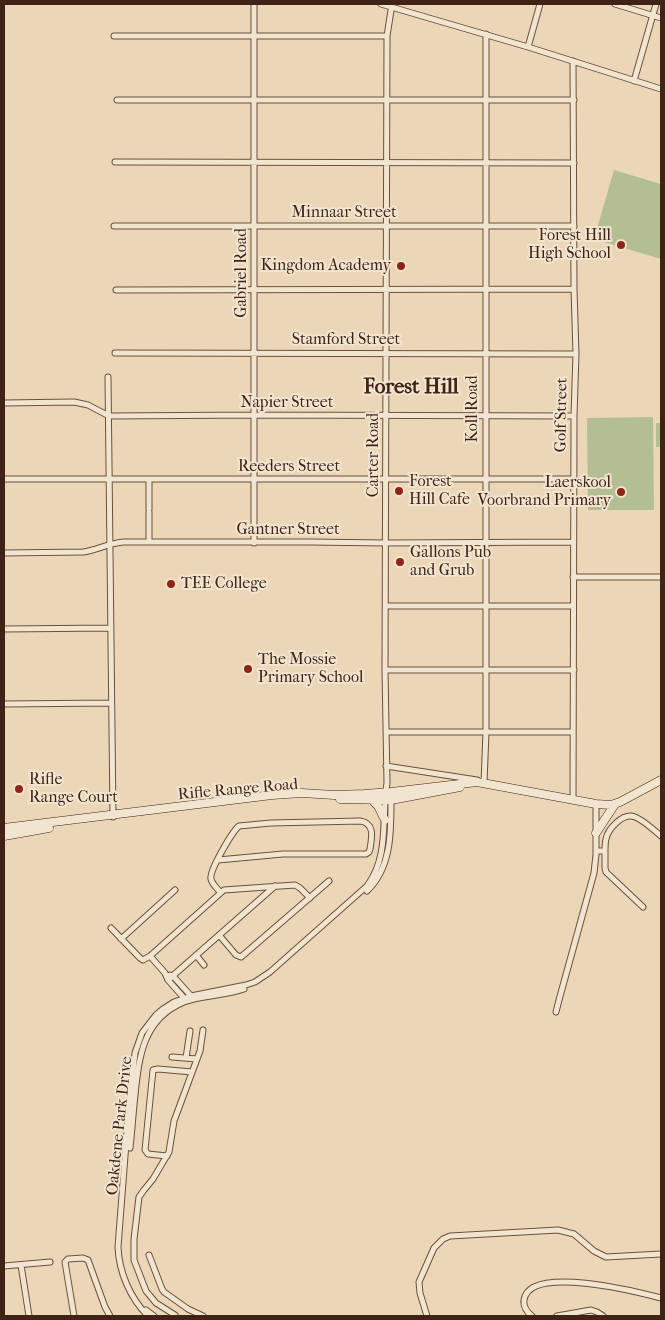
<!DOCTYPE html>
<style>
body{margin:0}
#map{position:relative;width:665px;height:1320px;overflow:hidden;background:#ebd7b7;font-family:"IM FELL French Canon",serif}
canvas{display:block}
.frame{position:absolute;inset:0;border:5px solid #402316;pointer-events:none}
</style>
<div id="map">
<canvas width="665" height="1320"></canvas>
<div class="frame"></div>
</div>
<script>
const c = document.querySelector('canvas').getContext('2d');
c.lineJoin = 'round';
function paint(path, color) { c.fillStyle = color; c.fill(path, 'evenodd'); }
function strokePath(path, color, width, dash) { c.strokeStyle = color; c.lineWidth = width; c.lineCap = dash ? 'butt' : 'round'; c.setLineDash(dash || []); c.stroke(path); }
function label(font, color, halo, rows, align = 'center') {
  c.font = font + ' "IM FELL French Canon",serif'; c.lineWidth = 4; c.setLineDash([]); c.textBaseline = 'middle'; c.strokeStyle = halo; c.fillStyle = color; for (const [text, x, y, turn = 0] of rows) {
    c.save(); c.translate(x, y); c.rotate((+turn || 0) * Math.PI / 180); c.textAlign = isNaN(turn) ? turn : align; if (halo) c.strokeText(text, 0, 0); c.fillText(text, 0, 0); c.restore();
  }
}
paint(new Path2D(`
 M614,170L661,184V259L594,239Z
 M653,417L654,510H588L587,418Z
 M656,423H661V447H656Z`), '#b3bf92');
const minor = new Path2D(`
 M381,4L528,47L661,89
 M615,4L661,18
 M114,36H387
 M528,47L540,4
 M634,81L656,4
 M117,100H574
 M115,162L574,163
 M114,226H574
 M116,290L574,289
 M115,353L576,354
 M108,377L113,817
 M4,403L74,402L88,405L109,416L254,415L574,416
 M4,479H574
 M149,509V479
 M149,542V512
 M254,543V4
 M4,553L83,552C97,550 109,543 124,542H310L386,543L573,542
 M573,577H661
 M386,606H573
 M4,629L111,628
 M385,670H574
 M4,704L111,703
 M386,732H573
 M386,766L477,780
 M484,783L486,732V34
 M573,800L574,416L576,354L574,289L573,61
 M596,851H605C605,847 605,843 606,839C608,829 623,812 635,817C643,820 654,830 661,836
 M605,851V868L606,872L643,907
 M218,860L283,854H366L369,852L370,849C372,837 375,823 360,821L271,823L239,826C232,832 209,871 211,879C212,884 217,888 220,892
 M367,891C392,867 391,831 391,798
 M111,928L140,958L143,960L150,956L224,890L295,885L300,888L310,898
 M219,935L236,955L241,957L329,881
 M121,939L175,890
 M196,955L204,965
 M150,956L165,973L168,980L185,999
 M170,975L173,976L192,997
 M168,980L275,886
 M556,1012L559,1000L594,873L596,855V804
 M172,1057L197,1059
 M186,1058L190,1031
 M130,1148C132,1130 133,1113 135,1095C139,1056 143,1019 184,1002C202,995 225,996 244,989
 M167,1156L148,1154L145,1150L153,1070L158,1069L192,1072
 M149,1255L162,1289L164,1292L188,1309L203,1316
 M21,1265L29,1316
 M4,1266L50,1262
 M146,1310L154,1316
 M175,1315L156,1303L146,1291L134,1260V1239L139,1197L144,1190L153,1179L169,1152L174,1121L200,1051L203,1030
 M74,1316L65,1262L68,1259L83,1258L88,1260L105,1307L110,1316
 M148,1316C130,1298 119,1272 118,1247L129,1104L135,1053L142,1033L156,1015L163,1009L174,1002L191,996L246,985L255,982L270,972L367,886C390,855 381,818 387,783L385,670L387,36L392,4
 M427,1316L420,1293L419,1282L434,1248L443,1239L450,1236L558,1230L574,1234L594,1251L606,1257L661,1254
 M532,1316C527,1312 523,1307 524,1300C529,1264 638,1292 661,1298
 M557,1316L591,1310L597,1312L603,1316`);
const secondary = new Path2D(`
 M340,799L391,800L460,787
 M372,800L378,806L385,820
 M4,828L272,795L302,793L334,795L364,794L391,792L477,782L596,804L611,805L620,802L661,780
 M596,833L615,804
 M4,836L49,828`);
strokePath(minor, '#6b503e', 7);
strokePath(secondary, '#402316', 9);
strokePath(minor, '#f2e5d0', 5);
strokePath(secondary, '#f2e5d0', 8);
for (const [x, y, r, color] of [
 [621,245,5,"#8f2418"],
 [401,266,5,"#8f2418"],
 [399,491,5,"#8f2418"],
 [621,492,5,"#8f2418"],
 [400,562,5,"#8f2418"],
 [171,584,5,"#8f2418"],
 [248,669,5,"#8f2418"],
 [19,789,5,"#8f2418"]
]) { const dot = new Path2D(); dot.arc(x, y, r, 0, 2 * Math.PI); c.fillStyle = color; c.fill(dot); strokePath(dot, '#f2e5d0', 2); }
label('16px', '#402316', '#f2e5d0', [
 ["Minnaar Street",344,213],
 ["Gabriel Road",242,273,-90],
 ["Stamford Street",346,340],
 ["Napier Street",287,403],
 ["Koll Road",473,409,-90],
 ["Golf Street",562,415,-89],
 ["Carter Road",374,455,-90],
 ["Reeders Street",289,467],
 ["Gantner Street",288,530],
 ["Rifle Range Road",238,790,-5],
 ["Oakdene Park Drive",120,1126,-84]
]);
label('16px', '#402316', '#f2e5d0', [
 ["Forest Hill",611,236,"right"],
 ["High School",611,254,"right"],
 ["Kingdom Academy",391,266,"right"],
 ["Forest",409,482],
 ["Hill Cafe",409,500],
 ["Laerskool",611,483,"right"],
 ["Voorbrand Primary",611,501,"right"],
 ["Gallons Pub",410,553],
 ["and Grub",410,571],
 ["TEE College",181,584],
 ["The Mossie",258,660],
 ["Primary School",258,678],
 ["Rifle",29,780],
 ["Range Court",29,798]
], 'left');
label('bold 21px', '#402316', '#f2e5d0', [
 ["Forest Hill",411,388]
]);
</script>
